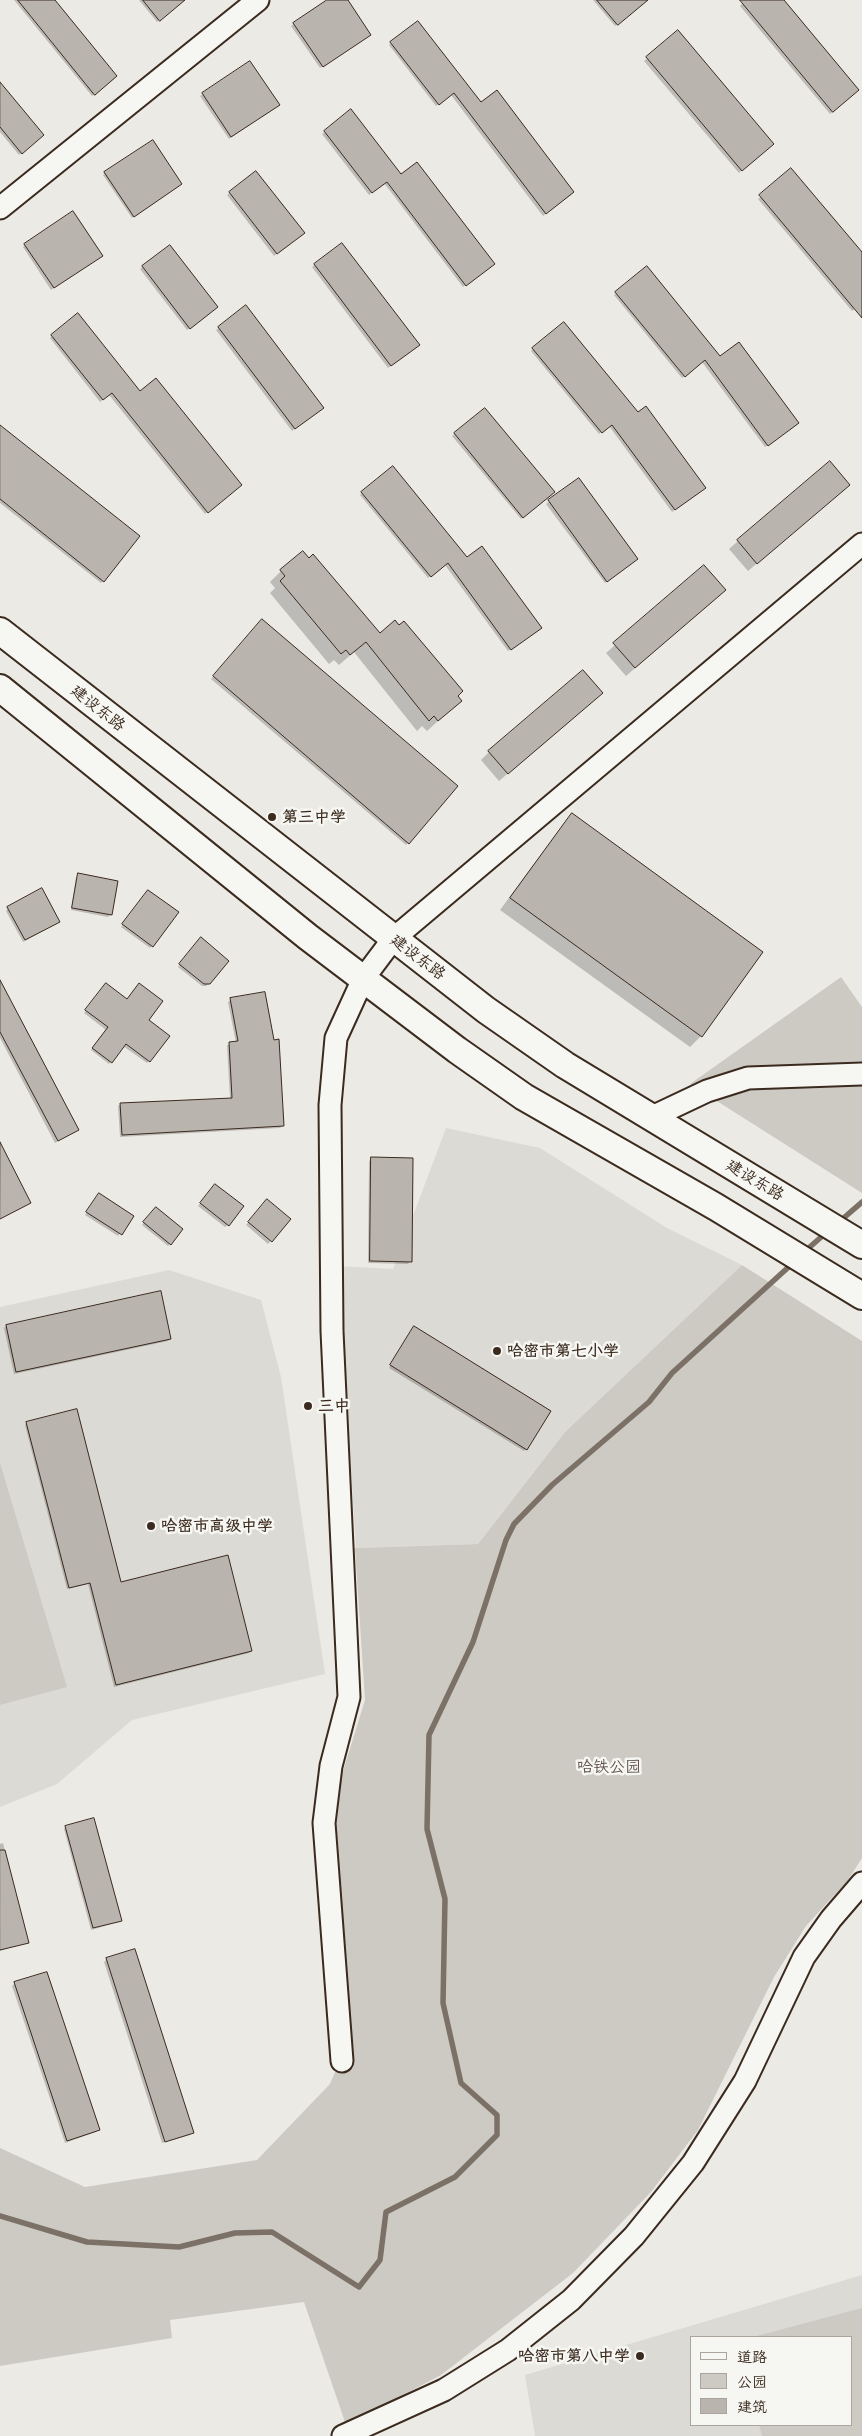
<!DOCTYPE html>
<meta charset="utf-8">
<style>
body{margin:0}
#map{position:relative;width:862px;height:2436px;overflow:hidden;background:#ebeae5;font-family:Mali,"LXGW WenKai TC",sans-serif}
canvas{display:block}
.legend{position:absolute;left:690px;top:2336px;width:162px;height:90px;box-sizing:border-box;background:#f6f6f2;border:1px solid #aba49d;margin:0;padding:6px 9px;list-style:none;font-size:15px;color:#3b2a1e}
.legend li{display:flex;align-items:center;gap:10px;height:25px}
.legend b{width:25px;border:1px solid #aba49d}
</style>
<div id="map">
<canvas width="862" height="2436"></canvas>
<ul class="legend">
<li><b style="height:6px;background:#f6f6f2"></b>道路</li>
<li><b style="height:14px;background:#cdcac4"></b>公园</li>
<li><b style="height:14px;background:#bab4ae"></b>建筑</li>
</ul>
</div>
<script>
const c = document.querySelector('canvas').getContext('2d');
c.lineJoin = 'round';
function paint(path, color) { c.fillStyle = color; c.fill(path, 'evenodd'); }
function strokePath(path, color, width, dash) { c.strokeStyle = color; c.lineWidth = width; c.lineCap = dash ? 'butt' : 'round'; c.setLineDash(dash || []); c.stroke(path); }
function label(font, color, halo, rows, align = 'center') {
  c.font = font + ' Mali,"LXGW WenKai TC",sans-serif'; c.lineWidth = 5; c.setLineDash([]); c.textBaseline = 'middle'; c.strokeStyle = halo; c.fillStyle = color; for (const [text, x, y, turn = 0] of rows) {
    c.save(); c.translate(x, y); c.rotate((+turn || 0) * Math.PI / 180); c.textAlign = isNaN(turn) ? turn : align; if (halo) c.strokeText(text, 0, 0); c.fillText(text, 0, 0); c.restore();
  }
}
paint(new Path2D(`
 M446,1128L540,1148L667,1228L742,1265L565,1432L478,1544L356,1548L338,1266L393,1269Z
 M169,1270L261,1300L281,1377L325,1674L132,1720L57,1784L0,1807V1307Z
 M862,2275V2436H535L525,2375ZM691,2337H851V2425H691Z`), '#dcdad4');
paint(new Path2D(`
 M841,977L862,1007V1193L690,1084Z
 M742,1265L862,1341V1858L848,1880L806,1926L774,1977L698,2130L651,2192L573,2273L441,2375L346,2425L304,2302L170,2320L172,2338L0,2366V2148L85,2187L257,2160L330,2084L351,2034L336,1823L340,1781L365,1700L355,1548L478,1544L565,1432Z
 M0,1463L67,1687L0,1705Z
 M862,2308V2436H762L759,2425H851V2337H753Z`), '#cdcac4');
paint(new Path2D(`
 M14,0H54L114,79L92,96Z
 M139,0H184L157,22Z
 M329,0H346L367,37L320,68L291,26Z
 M593,0H647L615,26Z
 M746,0H782L855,93L830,114L740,6Z
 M678,32L770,146L739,173L644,61Z
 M391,43L481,104L571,195L543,216L451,95L436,106L389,45Z
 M250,62L276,107L229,139L200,96Z
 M0,84L40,137L19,155L0,132Z
 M325,132L401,176L491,266L463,287L384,183L369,195L322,134Z
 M791,170L862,254V303L852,311L758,199Z
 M105,173L181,184L132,218L103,175Z
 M230,193L301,235L274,256L227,195Z
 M342,244L416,347L388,368L312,267Z
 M25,245L99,258L51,290L23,247Z
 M169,247L214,310L187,330L140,269Z
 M646,268L720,357L795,425L765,447L702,362L682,378L614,295Z
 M246,307L320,410L292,431L216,330Z
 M52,336L140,393L238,488L205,514L109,395L100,402L50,338Z
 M533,349L702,490L672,512L609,426L599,434L531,351Z
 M485,409L551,494L521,519L452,436Z
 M0,427L103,581L101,583L0,503Z
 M578,479L634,561L605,583L546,504Z
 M849,485L748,571L729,549L738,541Z
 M362,493L467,559L538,630L508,651L445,565L428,578L360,495Z
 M704,567L716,598L626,676L606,653Z
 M281,571L380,635L460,701L427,731L422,726L417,731L354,652L339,665L334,660L329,664L270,593L275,588L270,582Z
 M262,620L456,787L406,845L211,679Z
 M593,701L499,781L481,760L489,752Z
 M573,815L762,953L701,1036L690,1047L500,910L562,826Z
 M79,875L111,914L108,917L71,910L76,877Z
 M146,894L152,946L150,948L121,927Z
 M8,908L56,924L23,942L6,911Z
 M198,941L209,983L206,986H202L178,967Z
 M0,983L78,1130L55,1143L0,1038Z
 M104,987L147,1021L149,1061L147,1063L123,1046L109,1064L91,1050L106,1030L84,1013Z
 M231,999L283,1125L280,1128L120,1137L118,1106L121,1104L230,1099L227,1045L236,1043L228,1002Z
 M372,1158L410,1261L408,1264L368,1263L369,1161Z
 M213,1187L228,1225L225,1227L198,1206Z
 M99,1194L132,1216L118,1236L85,1215Z
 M267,1201L289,1219L268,1244L246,1225Z
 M154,1210L170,1244L168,1246L142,1225Z
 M6,1326L170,1339L168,1341L14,1374L4,1328Z
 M412,1330L526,1449L524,1451L389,1368Z
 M27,1423L120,1583L251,1651L249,1653L114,1687L88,1584L67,1589L25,1425Z
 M66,1827L120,1920L118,1922L91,1930L64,1829Z
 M3,1843L27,1942L0,1951V1844Z
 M107,1959L192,2132L190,2135L162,2143L104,1962Z
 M15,1983L98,2130L96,2132L65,2143L12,1986Z`), '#0003');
strokePath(new Path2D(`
 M839,1222L862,1202
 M803,1253L828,1231
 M0,2216L87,2242L179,2247L235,2233L272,2232L359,2287L380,2260L386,2212L455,2177L497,2135V2115L461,2083L443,2003L445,1899L427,1829L429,1735L473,1642L506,1540L514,1524L552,1485L649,1402L672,1373L793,1263`), '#7c7167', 5.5);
const building = new Path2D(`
 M18,0H55L117,76L95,95Z
 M143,0H185L160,21Z
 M327,0H348L371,35L323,67L293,23Z
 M597,0H648L618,25Z
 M740,0H784L859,90L833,112Z
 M418,21L481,102L497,90L574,192L546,214L454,93L439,105L390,42Z
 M678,30L774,144L742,171L646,57Z
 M250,61L280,105L231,137L202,93Z
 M0,82L44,135L22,154L0,127Z
 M351,109L401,174L417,162L495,264L466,286L387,182L372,193L324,131Z
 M153,140L182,184L134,217L104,172Z
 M791,168L862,252V318L759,195Z
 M256,171L305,233L277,254L229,192Z
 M73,211L103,256L54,288L24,244Z
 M342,243L420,345L391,366L314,264Z
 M170,245L218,307L190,329L142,266Z
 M647,266L720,356L739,342L799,423L768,446L705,360L685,377L615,292Z
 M246,305L324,408L295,429L218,327Z
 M78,313L140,391L156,378L242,485L208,513L112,393L103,400L51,335Z
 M564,322L638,412L646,406L706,488L675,510L612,425L602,433L532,348Z
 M485,408L555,492L523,518L454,433Z
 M0,425L140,536L104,582L0,499Z
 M830,461L850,485L757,564L737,540Z
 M393,466L467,557L482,546L542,628L511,650L448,563L431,577L361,492Z
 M579,478L638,559L607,582L548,500Z
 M303,551L309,558L313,554L380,633L395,620L399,625L404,621L463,691L458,696L462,701L438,721L434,716L429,721L366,642L350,655L346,650L341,654L280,581L285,576L280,570Z
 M704,565L726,590L635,668L613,643Z
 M262,619L458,786L409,844L213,676Z
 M583,670L603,693L508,774L488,751Z
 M572,813L763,952L702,1037L510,898Z
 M78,873L118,881L112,915L72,908Z
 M42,888L60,922L25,940L7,907Z
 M148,890L179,912L153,947L122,924Z
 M201,937L229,961L210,984H204L179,964Z
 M0,980L79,1130L58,1141L0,1032Z
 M106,983L127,999L139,983L163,1001L149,1020L170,1036L150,1062L126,1044L112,1063L92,1048L108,1027L85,1010Z
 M265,992L274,1040L279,1039L284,1126L122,1135L120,1103L232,1098L229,1042L238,1041L230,998Z
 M0,1142L31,1203L0,1219Z
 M371,1157L413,1158L412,1262L370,1261Z
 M215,1184L244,1206L229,1226L200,1203Z
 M99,1193L134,1216L122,1235L86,1212Z
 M267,1199L291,1219L272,1242L248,1222Z
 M156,1207L183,1229L171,1245L143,1222Z
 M161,1291L171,1339L16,1372L6,1325Z
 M414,1326L551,1411L527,1450L390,1365Z
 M77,1409L121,1582L228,1555L252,1651L116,1685L90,1583L69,1588L26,1422Z
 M94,1818L122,1921L93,1928L65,1826Z
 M0,1850H5L29,1943L0,1950Z
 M135,1949L194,2133L165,2142L106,1958Z
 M47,1972L100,2130L67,2141L14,1982Z`);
paint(building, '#bab4ae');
strokePath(building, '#3b2a1e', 1);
const minor = new Path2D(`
 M0,208L258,0
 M652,1117L707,1091L748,1078L862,1074
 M342,2061L324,1823L331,1766L349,1697L332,1331L330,1105L336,1038L363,979L393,939L862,544
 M343,2436L444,2390L508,2350L571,2300L634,2236L693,2163L745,2081L804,1957L831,1919L862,1883`);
const major = new Path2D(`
 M0,631L486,1010L565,1065L862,1245
 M0,688L308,937L457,1050L524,1097L716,1207L862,1296`);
strokePath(minor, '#3b2a1e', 25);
strokePath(major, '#3b2a1e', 30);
strokePath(minor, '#f6f6f2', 21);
strokePath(major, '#f6f6f2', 26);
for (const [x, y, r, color] of [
 [272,817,5,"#3b2a1e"],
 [497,1351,5,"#3b2a1e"],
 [308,1406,5,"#3b2a1e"],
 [151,1526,5,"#3b2a1e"],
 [640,2356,5,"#3b2a1e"]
]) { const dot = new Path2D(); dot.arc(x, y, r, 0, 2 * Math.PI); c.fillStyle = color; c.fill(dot); strokePath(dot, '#f6f6f2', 2); }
label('16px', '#3b2a1e', '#f6f6f2', [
 ["建设东路",98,708,38],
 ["建设东路",418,957,37],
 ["建设东路",755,1180,31]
]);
label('bold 16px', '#3b2a1e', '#f6f6f2', [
 ["第三中学",282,817],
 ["哈密市第七小学",507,1351],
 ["三中",318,1406],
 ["哈密市高级中学",161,1526],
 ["哈密市第八中学",630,2356,"right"]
], 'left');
label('16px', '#605248', '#f6f6f2', [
 ["哈铁公园",609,1767]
]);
</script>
